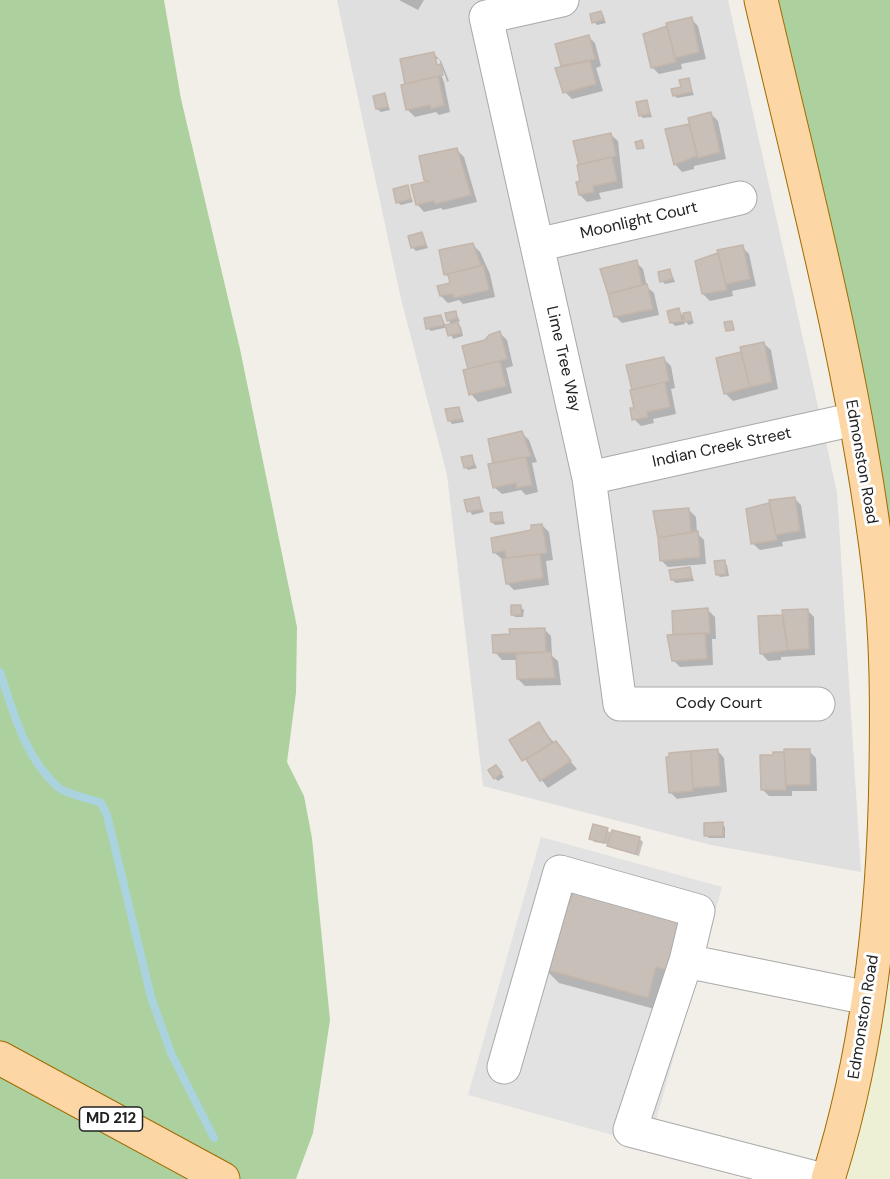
<!DOCTYPE html>
<style>
body{margin:0}
canvas{display:block;background:#f2efe9}
</style>
<canvas width="890" height="1179"></canvas>
<script>
const c = document.querySelector('canvas').getContext('2d');
c.lineJoin = 'round';
function paint(path, color) { c.fillStyle = color; c.fill(path, 'evenodd'); }
function strokePath(path, color, width, dash) { c.strokeStyle = color; c.lineWidth = width; c.lineCap = dash ? 'butt' : 'round'; c.setLineDash(dash || []); c.stroke(path); }
function label(font, color, halo, rows, align = 'center') {
  c.font = font + ' "DM Sans",sans-serif'; c.lineWidth = 6; c.setLineDash([]); c.textBaseline = 'middle'; c.strokeStyle = halo; c.fillStyle = color; for (const [text, x, y, turn = 0] of rows) {
    c.save(); c.translate(x, y); c.rotate((+turn || 0) * Math.PI / 180); c.textAlign = isNaN(turn) ? turn : align; if (halo) c.strokeText(text, 0, 0); c.fillText(text, 0, 0); c.restore();
  }
}
paint(new Path2D(`
 M337,0H728L837,492L861,872L711,845L483,786L447,475L401,299Z`), '#e0dfdf');
paint(new Path2D(`
 M890,712V1179H828L831,1167Z`), '#eef0d5');
paint(new Path2D(`
 M0,0H164L181,99L240,349L297,627L296,693L287,762L304,796L312,838L330,1020L313,1133L296,1179H0Z
 M761,0H890V712L879,574Z`), '#add19e');
paint(new Path2D(`
 M541,837L722,887L649,1145L468,1095ZM563,900L570,902L666,970L656,967L648,998L544,969Z`), '#e2e2e2');
paint(new Path2D(`
 M399,0H424L418,10Z
 M601,12L606,23L597,25L594,22Z
 M691,19L698,26L706,59L681,64L682,69L659,74L652,67Z
 M588,36L595,43L601,66L596,68L603,91L572,99L565,92L557,45Z
 M434,54L441,61L449,81L444,82L450,112L439,115L436,112L415,117L408,110L401,61ZM435,59H439L447,81L444,82Z
 M688,80L694,95L677,98L674,95Z
 M384,95L390,110L381,112L377,109Z
 M646,102L652,117L643,118L640,115Z
 M711,114L718,121L726,159L694,166V169L682,172L675,164L667,130L690,125Z
 M610,134L618,141L623,188L599,193L601,199L587,202L580,195L578,183L582,182Z
 M457,150L464,157L477,202L443,210L441,208L424,212L417,204L428,182L426,179Z
 M407,186L413,202L401,205L397,202Z
 M422,234L428,248L416,251L413,248Z
 M473,245L480,252L490,274L495,297L463,304L459,300L448,303L441,296L452,284L446,274Z
 M742,247L749,254L756,286L732,291L733,296L710,301L703,294L697,262Z
 M636,262L643,269L647,287L654,293L659,315L622,323L615,316L602,270Z
 M670,270L675,282L665,284L662,281Z
 M679,310L682,315L689,313L694,323L689,325L683,319L685,324L675,326L672,323Z
 M455,312L460,321L456,322L461,327L463,336L453,339L448,327L431,331L427,328L441,316L446,326L452,325L448,320Z
 M500,333L507,340L513,366L506,368L512,393L478,402L471,394L470,370Z
 M763,343L771,350L778,389L733,401L726,394L718,359L743,353Z
 M664,359L671,366L675,388L671,389L676,414L653,419L654,423L641,426L634,419L635,409Z
 M459,408L464,422L452,424L449,420Z
 M522,433L529,440L537,462L532,463L538,492L526,495L521,490L502,494L494,487L495,464L490,440Z
 M472,457L477,468L468,470L465,467Z
 M794,498L801,505L806,538L782,542L783,546L760,550L752,543L759,508L770,502Z
 M478,499L484,512L472,515L466,501Z
 M689,510L696,517L697,533L704,540L706,564L668,567L661,560L655,513Z
 M501,513L505,524L495,525L492,522Z
 M542,525L549,532L553,560L546,561L549,585L514,590L507,583L503,560L495,553Z
 M724,562L727,565L729,576L720,577L717,574Z
 M690,569L694,581L676,583L672,580Z
 M520,607L524,610L523,617H515L512,614Z
 M708,610L715,617L716,639H712L713,665L680,667L673,660L675,636Z
 M807,610L814,617L815,655L781,657V660L768,661L761,653L759,618L784,616Z
 M544,629L551,636L552,656L558,661L561,685L525,686L518,679V660H502L495,652L511,635Z
 M538,724L577,769L548,788L511,741Z
 M717,750L724,758L727,792L677,799L670,792V754Z
 M809,751L816,758L817,791H792V796H769L762,789L774,754Z
 M499,770L504,777L498,781L495,778Z
 M722,824L725,827V838H709L706,835Z
 M607,830L612,834L640,839L643,842L639,856L612,848L607,844L594,842L591,838Z
 M695,933L662,1011L559,983L545,969Z`), '#0003');
strokePath(new Path2D(`
 M0,672C13,712 25,758 58,787C67,795 89,798 101,803L107,815L151,997L171,1053L214,1138`), '#aad3df', 8);
const building = new Path2D(`
 M601,11L604,19L592,23L590,14Z
 M692,17L699,52L675,58L666,23Z
 M667,26L676,62L651,68L643,34Z
 M589,35L595,59L561,66L555,44Z
 M434,52L437,65L441,64L443,75L405,84L400,59Z
 M590,61L596,84L563,93L555,68Z
 M438,76L444,105L431,109L430,105L406,110L401,85Z
 M689,78L692,92L673,96L671,89L681,87L679,80Z
 M385,93L388,107L376,109L373,96Z
 M647,100L650,114L639,116L636,102Z
 M711,112L720,152L698,158L688,118Z
 M689,124L697,156L674,165L665,129Z
 M611,133L616,156L579,165L573,141Z
 M642,140L644,148L637,149L635,142Z
 M457,148L471,195L435,204L434,201L416,205L411,185L429,181L424,180L419,156Z
 M612,157L617,181L593,186L594,192L579,195L576,182L580,181L577,165Z
 M408,185L411,199L396,203L393,189Z
 M422,232L426,245L411,248L408,236Z
 M473,243L481,266L444,275L439,250Z
 M743,245L750,279L726,284L717,250Z
 M718,253L727,290L702,294L695,261Z
 M637,260L642,285L608,294L600,269Z
 M483,265L489,290L454,298L453,294L440,296L437,286L450,283L448,274Z
 M670,269L672,279L660,282L658,272Z
 M647,284L653,309L614,317L608,294Z
 M679,308L682,321L670,323L667,311Z
 M456,311L457,318L447,321L445,313Z
 M690,312L692,320L685,322L683,313Z
 M441,315L444,325L426,329L424,318Z
 M732,321L734,330L726,331L724,322Z
 M458,322L461,333L448,336L445,325Z
 M500,331L507,359L468,369L462,346L485,340L489,335Z
 M764,342L772,382L750,387L740,347Z
 M741,352L750,387L724,394L716,358Z
 M664,357L669,381L632,390L626,365Z
 M500,361L506,386L469,395L463,370Z
 M665,382L670,407L647,412L648,417L632,420L630,408H634L630,390Z
 M459,407L462,419L448,421L445,409Z
 M522,431L531,456L493,463L488,439Z
 M472,455L474,465L464,468L461,457Z
 M526,457L532,485L517,488L516,483L493,488L488,464Z
 M479,497L482,509L467,512L464,500Z
 M795,497L800,531L776,535L769,500Z
 M769,503L777,540L751,544L746,509Z
 M689,508L691,532L658,538L653,511Z
 M502,512L503,521L491,522L490,513Z
 M542,524L547,553L506,558L505,551L493,553L491,538L531,530V525Z
 M698,531L700,557L660,561L658,538Z
 M540,554L543,578L506,584L502,559Z
 M725,560L726,574L716,575L714,561Z
 M690,567L692,578L671,580L669,570Z
 M511,605H521V615H511Z
 M708,608L710,633L673,635L672,611Z
 M808,609L809,649L788,650L782,610Z
 M782,615L788,650L760,654L758,616Z
 M545,628L546,652L493,653L492,635L510,634L509,629Z
 M705,633L707,659L672,661L667,635Z
 M551,652L555,678L517,679L516,654Z
 M539,722L552,743L522,761L509,740Z
 M556,741L571,761L540,781L526,759Z
 M718,749L720,786L693,788L691,751Z
 M784,749H810V785H786Z
 M691,751L693,791L669,793L666,757H669V753Z
 M773,752H784L786,790H761L760,755H773Z
 M496,765L502,773L494,779L488,770Z
 M723,822V836H704V823Z
 M593,824L608,828L604,843L589,839Z
 M612,830L640,837L636,854L607,846Z
 M574,888L681,918L667,970L656,967L648,998L544,969L563,900L570,902Z`);
paint(building, '#c7bfb8');
strokePath(building, '#c4b6ab', 1.5);
const minor = new Path2D(`
 M562,0L486,17L589,478L620,704H818
 M537,245L740,198
 M589,478L855,419
 M504,1067L560,872L698,911L686,961
 M819,1179L630,1130L686,961L868,998`);
const major = new Path2D(`
 M761,0C805,189 856,379 879,571C887,637 887,704 886,770C884,907 870,1047 828,1179
 M0,1058L223,1179`);
strokePath(minor, '#a9a9a9', 35);
strokePath(major, '#a06b00', 35);
strokePath(minor, '#fff', 33);
strokePath(major, '#fcd6a4', 33);
for (const [x, y, w] of [
 [111,1119,63]
]) { const box = new Path2D(); box.roundRect(x - w / 2, y - 12, w, 24, 4.5); c.fillStyle = '#fff'; c.fill(box); strokePath(box, '#222', 1.5); }
label('bold 15px', '#222', null, [
 ["MD 212",111,1119]
]);
label('16px', '#222', '#fff', [
 ["Moonlight Court",639,221,-13],
 ["Lime Tree Way",563,359,77],
 ["Indian Creek Street",722,448,-12],
 ["Edmonston Road",861,462,80],
 ["Cody Court",719,704],
 ["Edmonston Road",864,1017,-81]
]);
</script>
